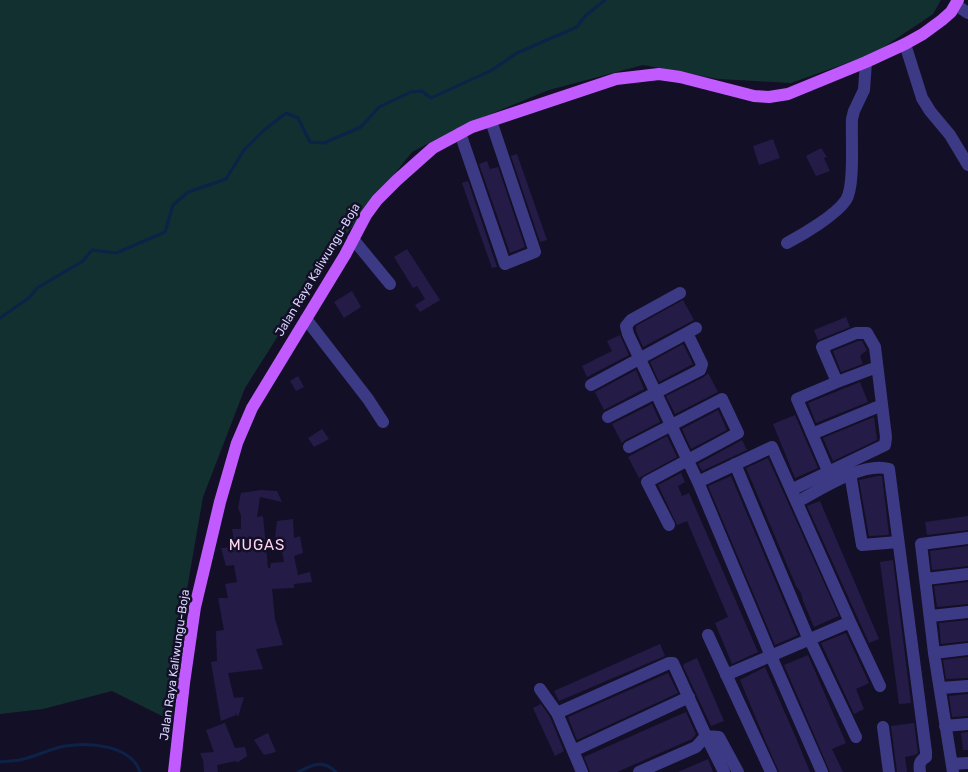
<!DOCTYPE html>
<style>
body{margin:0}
canvas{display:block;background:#130f26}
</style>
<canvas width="968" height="772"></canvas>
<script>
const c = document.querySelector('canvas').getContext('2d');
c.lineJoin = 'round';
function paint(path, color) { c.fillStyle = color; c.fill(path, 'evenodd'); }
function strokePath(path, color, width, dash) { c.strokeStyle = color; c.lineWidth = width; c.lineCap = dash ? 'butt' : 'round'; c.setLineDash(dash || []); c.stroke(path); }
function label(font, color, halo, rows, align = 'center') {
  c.font = font + ' Rubik,sans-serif'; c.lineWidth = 5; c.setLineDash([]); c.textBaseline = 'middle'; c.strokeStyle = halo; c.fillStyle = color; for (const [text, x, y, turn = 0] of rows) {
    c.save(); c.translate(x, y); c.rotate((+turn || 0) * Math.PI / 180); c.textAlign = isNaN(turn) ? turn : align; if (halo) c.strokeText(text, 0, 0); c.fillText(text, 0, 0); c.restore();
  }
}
paint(new Path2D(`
 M0,0H941L933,14L875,53L791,83L718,79L643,65L549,90L464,125L412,152L328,257L245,388L203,497L186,595L170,720L112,691L43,709L0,714Z`), '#12302f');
strokePath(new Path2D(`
 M0,318L30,297L37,288L83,261L92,250L116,253L165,232L173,205L188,192L226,179L244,150L263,131L286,113L298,118L310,142L324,143L361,127L379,107L411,92L422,91L431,98L492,70L517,53L577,27L585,16L605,0
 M0,762C6,761 13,761 20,760C35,757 49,749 65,746C89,742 131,745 140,772
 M298,772C313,765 322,759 336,772`), '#0c2248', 3);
paint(new Path2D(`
 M773,139L780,158L759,165L753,146Z
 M821,148L827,157L824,158L830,171L816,176L806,156Z
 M517,154L547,240L540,242L511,156Z
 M487,161L490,169L498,167L525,247L510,253L479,164Z
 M468,181L497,267L492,268L462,183Z
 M407,249L440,300L420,312L415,305L425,299L417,286L413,288L394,257Z
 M352,291L361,307L344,318L334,302Z
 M683,300L694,320L643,347L636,331V326Z
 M846,317L850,327L818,340L814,330Z
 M620,335L629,355L587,377L582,366L612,351L607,341Z
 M858,341H862L867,350L860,356L863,364L841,372L833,351Z
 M683,344L693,364L659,382L650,362Z
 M636,370L644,389L604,410L595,392Z
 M708,373L718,392L675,414L666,396L704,377Z
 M298,376L304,387L296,391L290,381Z
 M860,382L868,402L816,423L808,403Z
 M652,404L660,422L625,440L622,443L612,424Z
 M718,410L727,430L691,449L682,429Z
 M795,415L818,468L795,478L773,424Z
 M874,417L877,440L833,461L823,438Z
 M322,429L329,439L314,447L308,438Z
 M667,436L677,457L639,478L628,457Z
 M742,440L747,450L702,471L698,464Z
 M768,458L839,616L814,627L803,601L801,593L796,586L746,468Z
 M681,473L685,482L678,486L682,496L689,493L758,652L732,664L715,623L728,617L687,521L677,525L658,485Z
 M731,476L798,635L775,645L708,486Z
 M878,476H882L889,535L869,536L859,480Z
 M261,490L277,491L282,502L260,497L257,517L263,516L268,568H270L271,563L284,562L281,546H274L277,521L293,519L294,538L300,536L303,553L294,556L298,575L310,572L312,582L294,584V588L272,589L275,619L283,645L256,649L263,669L228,673L234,698L244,697L238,717L235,712L236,715L221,721L211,662L217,661L216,631L224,630L218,598H228L225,584L237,582L234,565L226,566L221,548L235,547L232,529H241V515L238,508L241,493Z
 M820,501L879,639L869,643L807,506Z
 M968,516V530L927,535L925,522Z
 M968,546V566L932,570L930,551Z
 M893,560L911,703L899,704L880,562Z
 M968,582V604L937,607L934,586Z
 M968,620V641L941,644L939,623Z
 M846,633L869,683L856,689L864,709L854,714L821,643Z
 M660,644L665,656L559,701L554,691Z
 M808,655L846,743L832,749L843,772H830L784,665Z
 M968,657V678L946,679L943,660Z
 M697,658L724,721L711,726L683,666L684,664Z
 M765,667L796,738L810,772H779L765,740L740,680Z
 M668,673L678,693L577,740L568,717Z
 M968,694V716L952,717L949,696Z
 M541,704L550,717L564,751L555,756L533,708Z
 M686,712L696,734L692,739L617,772H590L584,757Z
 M225,723L235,748L245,747L247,756L237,763L236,761L217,765L218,772H204L203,760L200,753L214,752L206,730Z
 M914,723L918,753L915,755L905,757L907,772H897L891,726Z
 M968,732V750H963L961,733Z
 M268,733L276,752L264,755L254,740Z
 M708,759L713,772H678L699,763Z`), '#241b47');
strokePath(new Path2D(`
 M956,5L968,13
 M905,44L922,98L930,111L950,135L968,165
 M460,133L505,264L535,252L491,121
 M353,239L390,284
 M787,243C804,234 836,215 846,200C855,186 851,137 852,119L854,111L864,90L866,62
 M680,293L631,320L626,326L628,334L698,482L771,656L822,772
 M306,319L368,399L383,422
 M837,382L877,367
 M591,385L687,333
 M608,417L700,370L702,364L687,333L696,328
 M812,434L882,405
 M629,447L722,399L738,433L647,482L669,525
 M735,464L809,640
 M850,473L862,545L898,542
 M698,482L772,447L850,622L726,675
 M791,490L885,445L886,437L875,347L867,333H856L822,347L837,382L797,399L828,471
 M797,502C820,490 863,461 889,469L926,752V757C919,761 919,765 920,772
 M926,579L968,574
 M931,616L968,612
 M850,622L880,686
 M708,635L771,772
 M810,640L856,737
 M934,653L968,649
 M941,688L968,686
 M540,689L557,713L582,772
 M557,713L669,663H673L706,736L719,737L738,772
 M945,726L968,724
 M883,727L889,772
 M573,751L689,697
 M952,764L968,763
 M639,772L696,747L706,736L724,772
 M953,772L934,653L921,544L968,538`), '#3d3a85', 12);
strokePath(new Path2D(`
 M174,772L184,683L195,607L220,502L237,443L252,408L345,255L366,215L377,200L397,180L433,148L472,127L616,79L659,74L680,77L754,96L769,97L788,94L866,62L905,44L923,34L942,20L951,12L958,0`), '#c25bff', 12);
label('12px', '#d9d4ff', '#130f26', [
 ["Jalan Raya Kaliwungu-Boja",318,270,-59],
 ["Jalan Raya Kaliwungu-Boja",175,665,-82]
]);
c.letterSpacing = '1px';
label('15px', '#ffd6f0', '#130f26', [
 ["MUGAS",257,546]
]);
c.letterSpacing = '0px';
</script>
